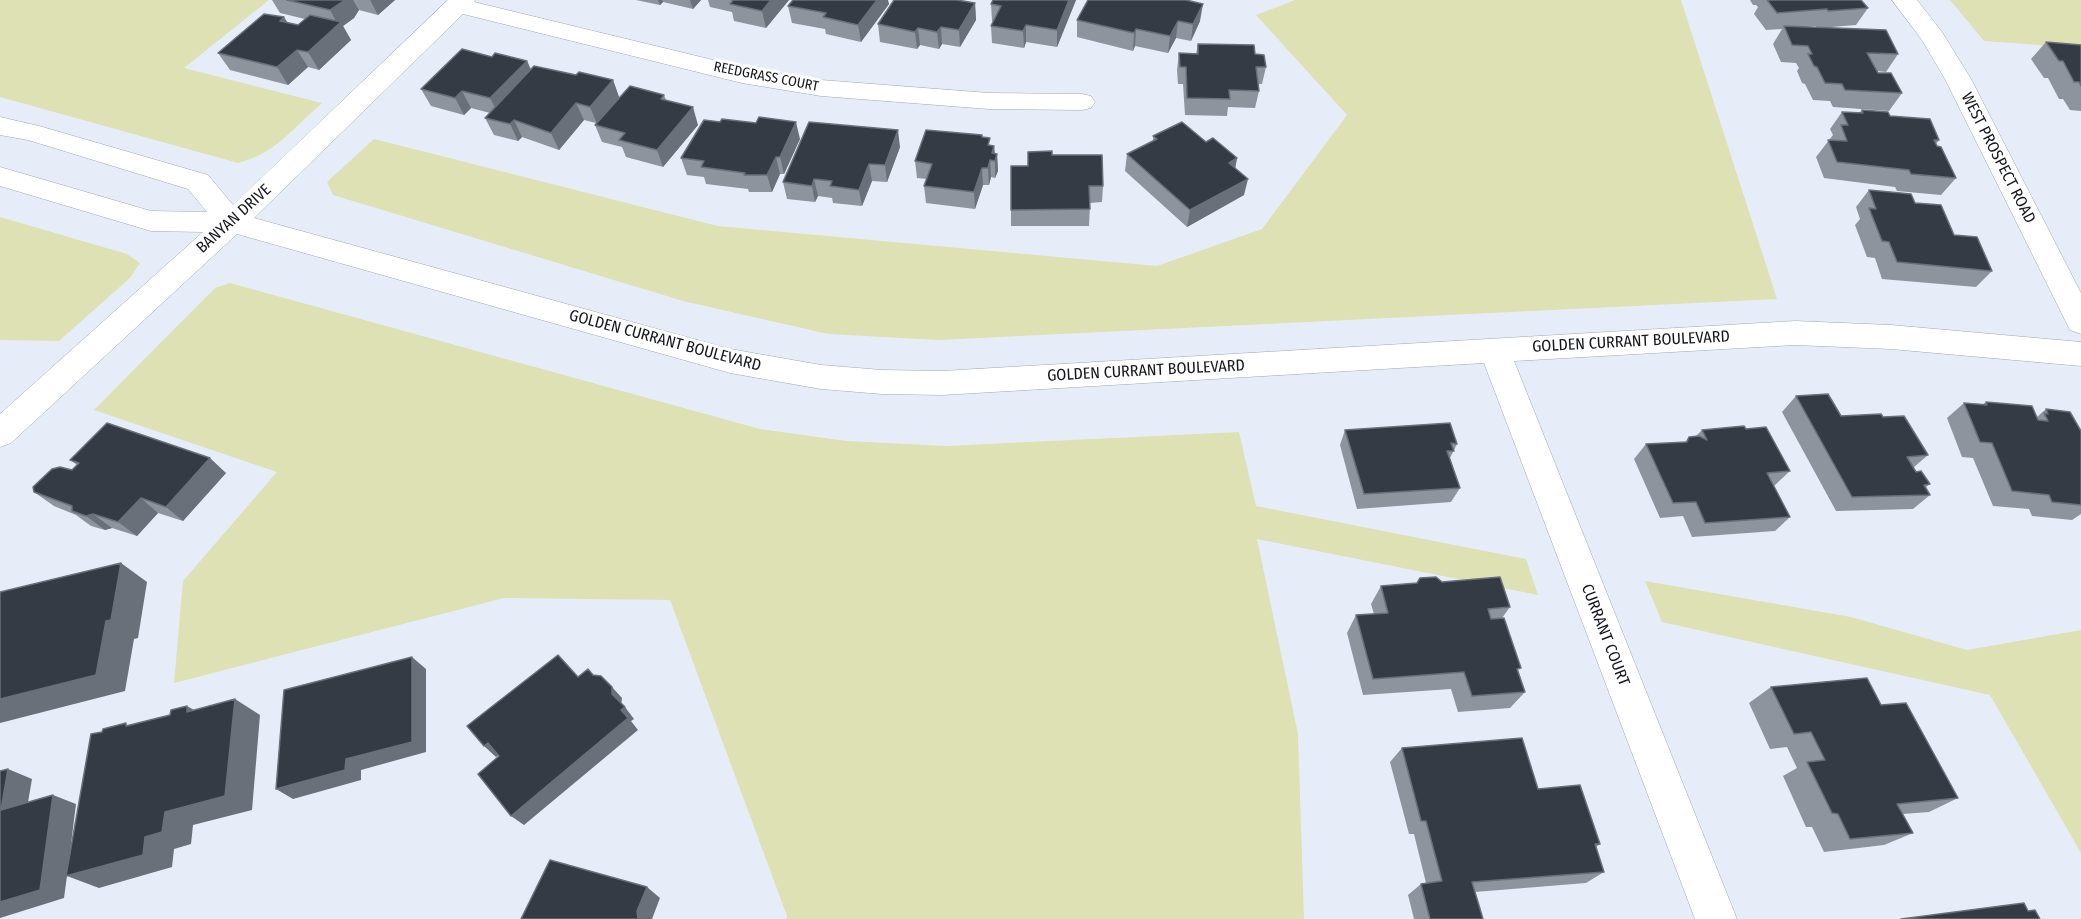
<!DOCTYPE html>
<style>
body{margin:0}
canvas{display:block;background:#e6edf9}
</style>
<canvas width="2081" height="919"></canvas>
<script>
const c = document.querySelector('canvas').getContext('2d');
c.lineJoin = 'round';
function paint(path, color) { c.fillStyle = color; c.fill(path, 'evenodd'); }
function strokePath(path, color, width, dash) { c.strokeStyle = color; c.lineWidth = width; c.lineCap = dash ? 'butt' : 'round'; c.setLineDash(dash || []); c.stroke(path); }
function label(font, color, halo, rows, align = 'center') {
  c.font = font + ' "Fira Sans Condensed",sans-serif'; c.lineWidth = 6; c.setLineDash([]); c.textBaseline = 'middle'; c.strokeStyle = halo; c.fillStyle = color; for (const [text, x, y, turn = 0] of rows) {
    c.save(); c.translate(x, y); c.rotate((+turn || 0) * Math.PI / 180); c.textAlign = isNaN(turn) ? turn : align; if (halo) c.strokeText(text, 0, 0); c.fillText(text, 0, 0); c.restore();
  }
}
paint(new Path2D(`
 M0,0H269L184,68L322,103C293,128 275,154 238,163L0,97Z
 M1295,0H1681L1777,299L939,340L828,334L683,301L333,195L327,182L374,139L718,226L1157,266L1262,229L1347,115L1256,15Z
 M1950,0H2081V48L1984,41Z
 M0,217L127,254L140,263L130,278L59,341L0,340Z
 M230,283L760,429L846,441L945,446L1239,432L1256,506L1526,559L1538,595L1257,539L1298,734L1304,919H786L787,916L670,600L504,598L174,683L183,581L277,472L94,410L215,288Z
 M1645,581L1851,617L1967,650L2081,630V853L1990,695L1662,622Z`), '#dee1b4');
const street = new Path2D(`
 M448,0H475L474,2L742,67L821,80L989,93L1082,94L1091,96L1095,102L1091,108L1082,110L989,109L821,96L742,83L463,14L254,218L730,349L821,365L882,370L942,371L1795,321L1891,325L2081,342V366L1891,349L1795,345L1514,361L1737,919H1695L1484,363L942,395L882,394L821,389L730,373L237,234L11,443L0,447V414L203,232L151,231L0,186V167L151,211L207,212L188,189L28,140L0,135V117L39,126L208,175L233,205Z
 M1892,0H1917L1942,32L1971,79L2081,293V334L2070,330L1945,79L1922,40Z`);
strokePath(street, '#a0a6b2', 1);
paint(street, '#fff');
paint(new Path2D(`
 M272,0H395L378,15L359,10L354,18L343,26L351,40L319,70L308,67L288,85L230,70L218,53L288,23L298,25L305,19L280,13Z
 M636,0H701L693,9L663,2L660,5Z
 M708,0H789L766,28L734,21L732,12L710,7Z
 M1076,0L1057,47L1026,42L1024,48L992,43L991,26L993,21H992L991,4Z
 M1750,0H1861L1868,8L1856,25L1819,28L1898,54L1886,72L1877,71L1902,93L1889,111L1833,107L1830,101L1813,100L1805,84L1802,83L1797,71L1799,68L1796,63L1781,62L1773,44L1782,29L1766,30L1754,14L1758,7L1756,5H1753ZM1816,26L1817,28L1801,27Z
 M975,3L976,20L960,47L942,44L939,49L920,45L917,49L880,42L878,24Z
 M889,4L861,42L826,34L825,29L792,23L788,6Z
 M1077,20L1200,21L1191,41L1176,38L1168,53L1135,46L1133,51L1077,37Z
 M2046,42L2081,45V111L2070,110L2063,99H2059L2048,78H2044L2031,59Z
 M1198,44L1255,54L1266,67L1262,84H1258L1259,91L1255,108L1228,107L1227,116L1185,115L1183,84H1178L1177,70L1179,53L1196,54Z
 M492,57L527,61L531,69L613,80L619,97L664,95L666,100L698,125L663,167L626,157L622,147L602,142L595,125L596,123L584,120L559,150L522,137L518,141L494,135L485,118L490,113L471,108L464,115L431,106L421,89Z
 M1862,110L1890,116L1939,140L1936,144L1956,178L1941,195L1897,191L1895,187L1824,178L1816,157L1833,135L1830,129L1842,112L1859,113Z
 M982,135V137L991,146H994L995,154H997L998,171L995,178L991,177L989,185H983L975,209L926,203L924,186L927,179L917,178L915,161Z
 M1153,136L1206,142L1237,158L1235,168L1244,195L1187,227L1125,171L1127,154L1153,141Z
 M800,139L784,174H780L772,192H749L748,189L706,184L704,177L687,175L681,158Z
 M900,147L887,182L872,181L862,206L833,203L832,198L818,196L815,202L787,199L783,182Z
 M1052,155L1103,186L1102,202L1090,203L1089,226H1011V210L1028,166Z
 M1869,190L1915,203L1954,235L1992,271L1976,287L1882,279L1875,258L1867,257L1855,225L1860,219L1856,207Z
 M1796,396L1841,416L1883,417L1928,455L1913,468L1916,472L1930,484L1926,487L1930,495L1913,509L1836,511L1782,412Z
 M1986,402L2037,417L2046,409L2081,431V514L2072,520L2032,516L2029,509L1993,506L1973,458L1962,457L1947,418L1964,403L1983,404Z
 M1746,429L1790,471L1774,486L1790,517L1775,531L1692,537L1683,516L1660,518L1634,459L1646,444L1685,442L1689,437L1696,436L1702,430Z
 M1345,430L1457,444L1450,458L1460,488L1451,502L1357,509L1340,445Z
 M70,460L226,473L183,521L158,513L137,536L112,528L105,530L91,526L76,515L54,506L34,492L72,470L77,465Z
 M1442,582L1510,607L1502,618L1525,692L1510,708L1458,712L1451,689L1363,695L1347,633L1356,615L1374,614L1371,604L1381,586Z
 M1771,687L1881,705L1958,798L1929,812L1903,814L1913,833L1884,845L1824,852L1812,827H1806L1783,776L1797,768L1787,747L1770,749L1749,703Z
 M1402,748L1538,789L1600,844L1596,847L1604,872L1586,883L1475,892L1483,919H1414L1408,895L1421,884L1426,883L1414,834H1409L1390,762Z`), '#8e949e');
paint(new Path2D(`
 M345,0H353L359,10L354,18L343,26L351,40L319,70L308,52L338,25L330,10Z
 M370,0H395L378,15Z
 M658,0H662L663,2L660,5Z
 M690,0H701L693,9Z
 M771,0H789L766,28L762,11Z
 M877,0H888L889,4L861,42L858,25Z
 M1069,0H1076L1057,47V30Z
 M975,3L976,20L960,47L959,30Z
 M1203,4L1200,21L1191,41L1193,24Z
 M284,17L295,34L280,21Z
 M1178,21L1176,38L1168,53L1170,36Z
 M1026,25V42L1024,48L1023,31Z
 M941,27L942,44L939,49L937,32Z
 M918,28L920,45L917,49L915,32Z
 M1136,29L1135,46L1133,51L1134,33Z
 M297,50L308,67L288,85L277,67Z
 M527,61L534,78L499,115L490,98Z
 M613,80L619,97L597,124L590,107Z
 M462,91L471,108L464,115L455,98Z
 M576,103L584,120L559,150L551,133Z
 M693,107L698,125L663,167L657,150Z
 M514,120L522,137L518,141L510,124Z
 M796,122L800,139L784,174L780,157Z
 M898,130L900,147L887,182L885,165Z
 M994,146L995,160L997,154L998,171L995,178V161L992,153Z
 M776,157L780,174L772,192L767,175Z
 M1237,158L1234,175L1229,163Z
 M990,160L991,177L989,185L988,168Z
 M869,164L872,181L862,206L859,190Z
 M982,168L983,185L975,209L974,192Z
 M814,179L818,196L815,202L812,186Z
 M1248,179L1244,195L1187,227L1190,210Z
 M210,458L226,473L183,521L166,507Z
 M141,498L158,513L137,536L118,522Z
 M93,514L112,528L105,530L86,516Z
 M121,563L147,582L138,638L134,639L125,691L0,723V699L106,621Z
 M412,657L426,669V752L361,770V780L293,799L276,789L346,759Z
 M612,687L622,698L621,706L612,694Z
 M235,699L260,715L252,810L193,825L191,844L174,849L172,867L99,888L67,876L64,898L0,918V902L53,795L76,804L67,876L145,837L165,812Z
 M187,706L213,721L187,712Z
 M625,707L634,719L631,721L638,730L524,825L511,816Z
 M488,743L501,753L496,757L484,746Z
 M8,769L32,779L25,820L1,810Z
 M647,887L660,898L652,919H638L637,911Z`), '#6a707a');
const building = new Path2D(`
 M287,0H345L330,10Z
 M733,0H771L762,11L730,4Z
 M793,0H877L858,25L823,17L826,13L788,6Z
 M894,0H957L975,3L959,30L941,27L937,32L918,28L915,32L878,24Z
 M993,0H1069L1057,30L1026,25L1023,31L991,26L1001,6L991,4Z
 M1088,0H1186L1203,4L1193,24L1178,21L1170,36L1136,29L1134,33L1077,20Z
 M1767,0H1861L1868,8L1828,11L1827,9L1777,13Z
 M264,14L284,17L280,21L298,25L310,15L341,22L308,52L297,50L277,67L218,53Z
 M1784,26L1886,30L1898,54L1867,53L1878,73H1891L1902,93L1845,90L1842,84L1825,83L1817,67L1814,66L1808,54H1812L1808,46L1792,45Z
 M2046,42L2081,45V86L2079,82H2074L2063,61H2059Z
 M1198,44L1254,45L1255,54L1264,55L1266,67H1256L1259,91L1229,90L1230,99L1187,98L1186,67H1180L1179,53L1198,54Z
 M462,49L492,57L495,53L527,61L490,98L462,91L455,98L421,89Z
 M534,66L576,75L579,72L613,80L590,107L576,103L551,133L514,120L510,124L485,118Z
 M630,86L664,95L661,99L693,107L657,150L619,140L625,133L595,125Z
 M1862,110L1888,112L1890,116L1930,119L1939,140H1934L1937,146L1941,147L1956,178L1911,174L1909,170L1837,162L1828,140L1847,141L1841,125H1848L1842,112L1863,113Z
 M759,117L796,122L780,157H776L767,175H744L745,173L701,167L704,161L681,158L704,120L720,122L722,119L756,123Z
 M809,122L898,130L885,165L869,164L859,190L830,186L832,181L814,179L812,186L783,182Z
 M1182,122L1206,142L1213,138L1237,158L1229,163L1248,179L1190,210L1127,154L1157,139L1153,136Z
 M926,130L982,135V137L990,138L988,145L994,146L992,153L997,154L995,161L990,160L988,168H982L974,192L924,186L932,164L915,161Z
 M1052,151V155H1102L1103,186H1089L1090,209L1011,210V166H1028V152Z
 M1869,190L1911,194L1915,203L1941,205L1954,235L1977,237L1992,271L1897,262L1889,242L1882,241L1869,208L1876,209Z
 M1828,394L1841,416L1881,414L1883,417L1904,416L1928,455L1907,457L1916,472L1921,471L1930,484L1924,485L1930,495L1852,497L1796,396Z
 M1986,402L2032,406L2038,420L2048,421L2044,413L2048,414L2046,409L2070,412L2081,431V505L2052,502L2049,495L2012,491L1992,443L1980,442L1964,403L1987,405Z
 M107,423L210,458L166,507L141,498L118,522L93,514L86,516L72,511V506L34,492L33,487L52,469L60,467L72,470L79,463L70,460Z
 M1450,423L1457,444L1451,443L1454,451H1447L1460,488L1364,494L1345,430Z
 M1744,426L1746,429L1766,427L1790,471L1767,473L1790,517L1705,523L1696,502L1673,503L1646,444L1687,442L1689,437L1699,436L1707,440L1702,430Z
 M121,563L111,620L106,621L96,675L0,699V592Z
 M1436,577L1442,582L1500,577L1510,607L1488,609L1491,619L1504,618L1521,668L1517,669L1525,692L1472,696L1464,672L1373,679L1356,615L1388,613L1381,586L1417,583L1420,578Z
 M558,655L578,677L588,669L593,675L601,676L612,687V694L625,707L621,710L628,718L511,816L478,774L499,756L488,743L484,746L467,726Z
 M412,657V742L346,759L345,770L276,789L284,690Z
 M1867,678L1881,705L1906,703L1958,798L1897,804L1913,833L1850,839L1838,814L1832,813L1807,762L1825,760L1811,732L1794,734L1771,687Z
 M235,699L225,796L165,812L162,832L145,837L143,855L66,876L91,734L102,732L103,729L126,723V726L170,715L171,710L187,706V712Z
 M1522,738L1538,789L1580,785L1600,844H1595L1604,872L1472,882L1483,919H1430L1421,884L1442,881L1426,821H1421L1402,748Z
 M8,769L1,810L53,795L40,890L0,902V771Z
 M550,860L647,887L637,911L638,919H521Z
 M2024,903L2028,911L2035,910L2040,919H1901Z`);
paint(building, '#353b44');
strokePath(building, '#6a707a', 1.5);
label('14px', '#14161b', '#fff', [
 ["REEDGRASS COURT",766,77,11]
]);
label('16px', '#14161b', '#fff', [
 ["WEST PROSPECT ROAD",1998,158,63],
 ["BANYAN DRIVE",234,219,-42],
 ["GOLDEN CURRANT BOULEVARD",665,341,15],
 ["GOLDEN CURRANT BOULEVARD",1631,342,-3],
 ["GOLDEN CURRANT BOULEVARD",1146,371,-3],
 ["CURRANT COURT",1605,635,69]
]);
</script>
